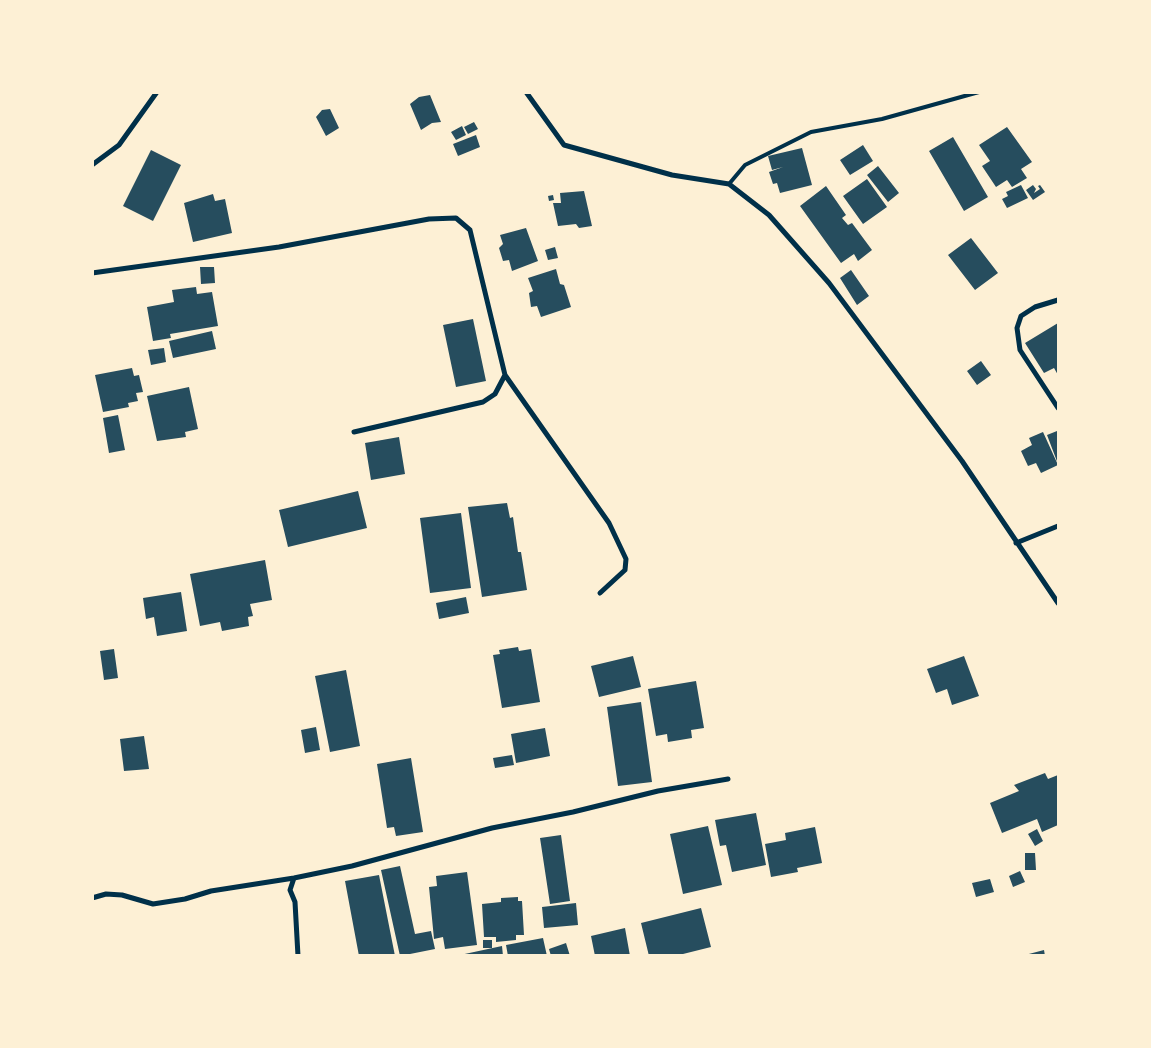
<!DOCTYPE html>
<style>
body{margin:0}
#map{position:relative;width:1151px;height:1048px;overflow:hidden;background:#fdf0d5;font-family:Helvetica,sans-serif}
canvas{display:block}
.frame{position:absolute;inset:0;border:94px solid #fdf0d5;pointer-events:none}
</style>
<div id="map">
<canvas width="1151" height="1048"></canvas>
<div class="frame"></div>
</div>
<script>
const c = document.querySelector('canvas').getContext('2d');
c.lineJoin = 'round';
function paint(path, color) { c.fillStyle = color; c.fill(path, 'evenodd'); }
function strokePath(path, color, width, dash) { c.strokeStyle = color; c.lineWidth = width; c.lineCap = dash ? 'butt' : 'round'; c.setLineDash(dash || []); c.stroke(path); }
paint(new Path2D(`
 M430,95L441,122L432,123L421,130L410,104L419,97Z
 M330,109L339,128L326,136L316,117L322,110Z
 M474,122L478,129L468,134L464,127Z
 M462,126L466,135L456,140L451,132Z
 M1007,127L1032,162L1021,169L1027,178L1012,187L1007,180L996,187L982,166L990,161L979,145Z
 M476,135L480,147L458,156L453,144Z
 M953,137L988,197L964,211L929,151Z
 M863,145L873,161L850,175L840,160Z
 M802,148L812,185L780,193L777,183L773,184L769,172L783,167L772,170L768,156Z
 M151,150L181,165L153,221L123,206Z
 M878,166L899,193L888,202L867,175Z
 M867,179L887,207L863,224L843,196Z
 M1021,185L1028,198L1007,208L1002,199L1008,196L1006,192Z
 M1033,185L1036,189L1034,193L1040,189L1038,186L1040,185L1045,192L1033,200L1026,190Z
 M826,186L846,215L842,218L848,225L852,223L872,250L858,261L854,254L841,263L800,206Z
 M584,191L592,226L579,228L576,224L558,226L553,203H561L560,193Z
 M213,194L215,201L225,199L232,233L193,242L184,203Z
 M553,195L554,200L549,201L548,196Z
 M526,228L538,261L512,271L509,260L503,261L499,248L503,244L500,235Z
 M971,238L998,273L975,290L948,255Z
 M555,247L558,258L548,260L545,250Z
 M200,267H214L215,283L201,284Z
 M556,269L560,284L564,285L571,307L541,317L537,306L531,307L529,293L533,291L528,278Z
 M851,270L869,296L857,305L840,278Z
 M196,287L197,294L212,292L218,326L170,334L171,338L153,341L147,307L174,302L172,290Z
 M473,319L486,381L456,387L443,325Z
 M1058,323V375L1054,368L1044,373L1025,343Z
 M212,331L216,349L173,358L169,341Z
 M164,348L166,362L151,365L148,350Z
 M981,361L991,375L977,385L967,371Z
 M132,368L134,376L139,375L143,392L136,393L138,401L128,403L129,407L103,412L95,375Z
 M189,387L198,429L185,432L186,437L157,441L147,396Z
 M118,415L125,450L109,453L103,418Z
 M1057,431L1058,434V464L1047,435Z
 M1043,432L1058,465L1041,473L1036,463L1028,466L1021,451L1032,445L1029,438Z
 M399,437L405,474L371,480L365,443Z
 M358,491L367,528L288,547L279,510Z
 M507,503L510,518L513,517L518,552H521L527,590L482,597L468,507Z
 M461,513L471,588L430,593L420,518Z
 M265,560L272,600L250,604L253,616L248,617L249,626L222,631L220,622L200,626L190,574Z
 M181,592L187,631L157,636L154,617L146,619L143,598Z
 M466,597L469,613L439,619L436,603Z
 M518,647L519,651L531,649L540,702L502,708L493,655L500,654L499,650Z
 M114,649L118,678L104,680L100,651Z
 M633,656L641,687L599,697L591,666Z
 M964,656L979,696L952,705L947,689L936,693L927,669Z
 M346,670L360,746L330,752L315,676Z
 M696,681L704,728L691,730L692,738L668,742L667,734L656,736L648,689Z
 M641,702L652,782L618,786L607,707Z
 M316,727L320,750L305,753L301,730Z
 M545,728L550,756L516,763L511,734Z
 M144,736L149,769L124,771L120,739Z
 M512,755L514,765L495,768L493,758Z
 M411,758L423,832L396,836L394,827L387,828L377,764Z
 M1045,773L1048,779L1058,775V825L1042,832L1037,819L1002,833L990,803L1019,791L1014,785Z
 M756,813L766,865L732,872L726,845L720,846L715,820Z
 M708,826L722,885L683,894L670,834Z
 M815,827L822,863L797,868L798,872L771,877L765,844L786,840L785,833Z
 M1037,829L1043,841L1035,846L1028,834Z
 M561,835L570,901L550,904L540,838Z
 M1025,853H1035L1036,870H1025Z
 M400,866L415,934L431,931L435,949L400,956L381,870Z
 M1020,871L1025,882L1013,887L1009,876Z
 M467,872L477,945L445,949L443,937L434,939L429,887L437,886L436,876Z
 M379,875L395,956H359L345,881Z
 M990,879L994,892L976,897L972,883Z
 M518,897V901H522L524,935H516V940L496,942V937H484L482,904L501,902V898Z
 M576,903L578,925L544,928L542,907Z
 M701,908L711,947L675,956H649L641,923Z
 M625,928L630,956H595L591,936Z
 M543,938L547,956H508L506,945Z
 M483,940H492V948H483Z
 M566,943L570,956H551L549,949Z
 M502,946L503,956H460V955Z
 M1044,950L1045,956H1025V955Z`), '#264d5e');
strokePath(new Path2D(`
 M729,184L745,165L811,132L882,119L979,92`), '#003049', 4);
strokePath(new Path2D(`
 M526,92L564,145L672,175L729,184L769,215L829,283L962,461L1058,603
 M92,165L119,145L157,92
 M92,273L279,247L429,219L456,218L470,230L505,375L495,394L483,402L354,432
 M1058,300L1035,307L1021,316L1017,328L1020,350L1058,408
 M505,375L609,523L626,559L625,570L600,593
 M1016,543L1058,526
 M294,878L290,890L295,902L298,956
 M92,898L106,894L122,895L153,904L185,899L211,891L294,878L352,866L492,828L573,812L658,791L728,779`), '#003049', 5);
</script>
